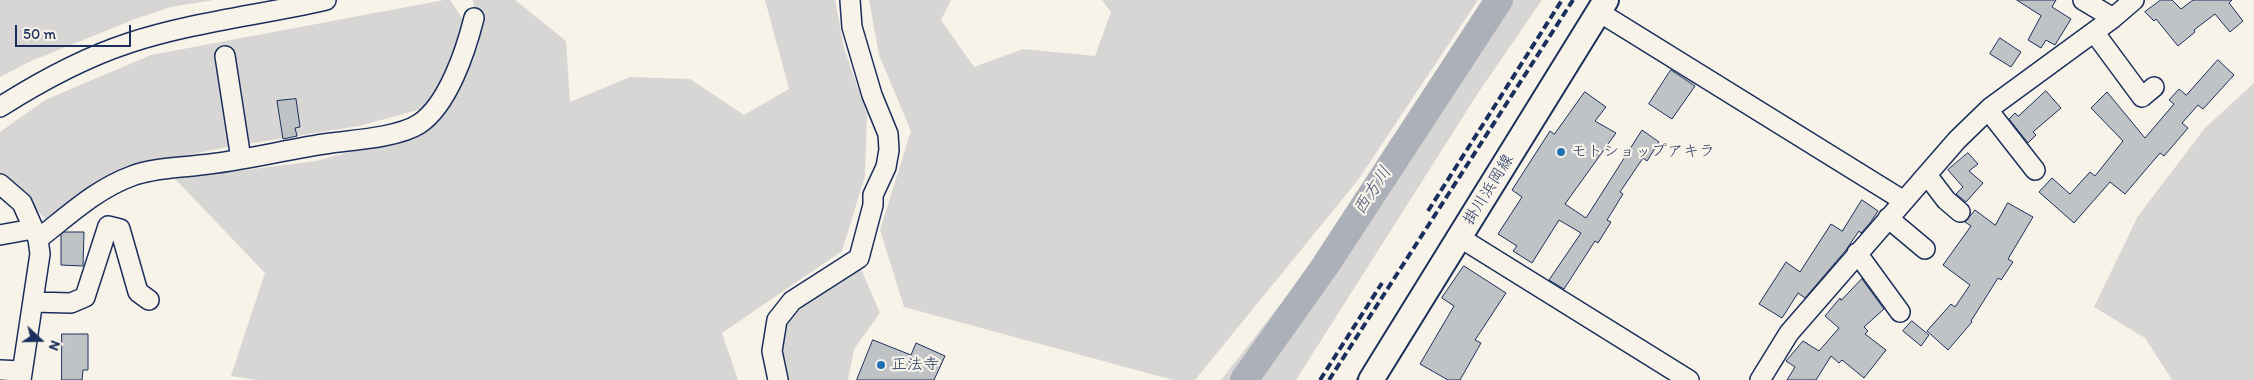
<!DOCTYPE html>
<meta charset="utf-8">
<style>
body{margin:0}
#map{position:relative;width:2254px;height:380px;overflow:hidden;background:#f7f3e8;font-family:Itim,sans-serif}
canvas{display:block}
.north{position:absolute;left:15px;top:315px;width:50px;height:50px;-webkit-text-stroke:4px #f7f3e8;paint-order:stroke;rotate:111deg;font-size:14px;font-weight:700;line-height:20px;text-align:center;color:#1b2f5e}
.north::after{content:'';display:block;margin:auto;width:18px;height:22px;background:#1b2f5e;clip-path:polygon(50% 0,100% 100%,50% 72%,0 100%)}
.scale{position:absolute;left:15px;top:25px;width:116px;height:22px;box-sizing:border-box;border:2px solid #1b2f5e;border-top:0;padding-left:6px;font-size:15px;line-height:18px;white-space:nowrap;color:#1b2f5e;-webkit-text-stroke:4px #f7f3e8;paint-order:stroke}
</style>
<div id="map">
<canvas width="2254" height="380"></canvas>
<div class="north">N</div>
<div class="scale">50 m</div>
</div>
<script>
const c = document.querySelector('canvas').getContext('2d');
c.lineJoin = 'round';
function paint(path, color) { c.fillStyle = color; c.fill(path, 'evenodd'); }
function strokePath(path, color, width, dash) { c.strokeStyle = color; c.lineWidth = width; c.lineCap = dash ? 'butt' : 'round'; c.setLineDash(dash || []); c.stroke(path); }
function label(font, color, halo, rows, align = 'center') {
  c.font = font + ' Itim,"Klee One",sans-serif'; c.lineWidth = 4.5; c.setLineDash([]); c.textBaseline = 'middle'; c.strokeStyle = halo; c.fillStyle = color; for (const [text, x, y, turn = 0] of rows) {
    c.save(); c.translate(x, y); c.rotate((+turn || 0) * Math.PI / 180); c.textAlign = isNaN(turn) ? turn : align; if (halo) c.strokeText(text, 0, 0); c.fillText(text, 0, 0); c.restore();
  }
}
paint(new Path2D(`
 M0,0H214L171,7L135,19L31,61L0,77Z
 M444,0H450L468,27L429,107L359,126L222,148L127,168L46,220L23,195L0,173V132L45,100L151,55Z
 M473,0H515L566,41L570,102L630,77L690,79L744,115L789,89L765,0H835L844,48L867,114L865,176L842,251L722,333L738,380H258L231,376L265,273L175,179L316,161L388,142L435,121L479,45Z
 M869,0H951L941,20L974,67L1023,49L1095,56L1111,12L1102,0H1478L1358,180L1195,380H1173L904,307L880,230L911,131L879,55Z
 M1488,0H1542L1478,93L1296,380H1221L1395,158Z
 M2254,83V380H2172L2145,338L2094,307L2138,216L2205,128Z
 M861,269L880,313L854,349L848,380H778L776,331L792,301Z`), '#d7d6d4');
strokePath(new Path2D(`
 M1358,380L1363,373`), '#727c95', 4.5);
strokePath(new Path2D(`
 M1244,380L1325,266L1499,0`), '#acb0b9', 28);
const building = new Path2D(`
 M2017,0H2056L2052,7L2071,19L2055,45L2046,40L2041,48L2028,40L2041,16Z
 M2161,0H2172L2181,9L2193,0H2232L2229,3L2243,21L2230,32L2215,14L2194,30L2195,32L2178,46L2156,19L2154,21L2145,12Z
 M2000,38L2021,52L2011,67L1990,54Z
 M2218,60L2234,75L2203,109L2198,105L2182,123L2188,128L2164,156L2160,153L2125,194L2110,182L2074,223L2039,192L2052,178L2070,194L2090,172L2095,176L2123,141L2091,108L2107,92L2145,138L2174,104L2169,100L2179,89L2186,95Z
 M1671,70L1695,86L1672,119L1649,104Z
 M2046,91L2061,108L2033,132L2036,135L2028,143L2009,119L2015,113L2018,116Z
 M1585,92L1606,107L1595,121L1616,133L1565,204L1586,218L1642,130L1659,142L1647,161L1643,158L1620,192L1623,194L1607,220L1611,222L1598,243L1595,241L1564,289L1549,280L1581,233L1559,220L1532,263L1513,251L1517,246L1498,234L1522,197L1512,190L1550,131L1554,134Z
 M296,99L300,127L295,128L297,136L283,139L277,101Z
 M1968,153L1978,164L1969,171L1983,183L1966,202L1956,194L1963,187L1948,170Z
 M1862,200L1878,211L1870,223L1861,233L1859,231L1846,250L1805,298L1798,293L1782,318L1759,304L1786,262L1800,272L1831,224L1842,231Z
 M2008,203L2033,217L2008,259L2013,262L2001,280L1998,278L1971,321L1972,322L1948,350L1927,331L1951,304L1955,307L1970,285L1943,265L1971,226L1965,222L1975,210L1995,225Z
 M64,232H84L83,266L61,265V235Z
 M1464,266L1506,293L1475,340L1481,343L1460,380H1448L1420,364L1454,306L1442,298Z
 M1862,279L1884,309L1864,327L1868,331L1865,334L1886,350L1864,378L1842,360L1839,363L1831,356L1816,380H1787L1795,367L1786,361L1803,341L1819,351L1839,328L1825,316L1840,298L1841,300Z
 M1912,321L1929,335L1921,346L1903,331Z
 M62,334H88V370H83L82,380H62Z
 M873,340L911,355L916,343L945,356L934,380H857Z`);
paint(building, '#c0c3c5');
strokePath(building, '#1b2f5e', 1);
const minor = new Path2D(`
 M2083,0L2113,18
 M1599,12L1904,201
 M2094,32L2142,97L2154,87
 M225,56L241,159
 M0,107C41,81 83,58 129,43C193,22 261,15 326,0
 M1988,110L2035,170
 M1927,175L1946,200L1960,212
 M0,184L22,203L38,239L40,254L21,380
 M1888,218L1925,249
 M0,235L33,229
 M1459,237L1689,380
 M38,239C68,216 96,189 132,176C153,168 178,168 200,165C244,161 287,149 331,143C355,140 399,137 419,124C448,105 466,50 474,18
 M1857,253L1900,312
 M33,302L71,303L85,297L108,226L120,229L138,292L149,300
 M0,370L22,371
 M778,380L772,351L777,320L792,301L859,258L873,205V195L886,167L889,150L888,134L872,95L852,27L850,0
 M1760,380L1789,333L1957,140L1990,108L2113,18L2134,0`);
const major = new Path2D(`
 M1371,380L1606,0`);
strokePath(minor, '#1b2f5e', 22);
strokePath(major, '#1b2f5e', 28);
strokePath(minor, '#f7f3e8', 19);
strokePath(major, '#f7f3e8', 24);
strokePath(new Path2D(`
 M1428,211L1562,0
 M1320,380L1382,283
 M1329,380L1573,0`), '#1b2f5e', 4, [8, 4]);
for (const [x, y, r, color] of [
 [1561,152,5,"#1f6fb2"],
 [881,365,5,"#1f6fb2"]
]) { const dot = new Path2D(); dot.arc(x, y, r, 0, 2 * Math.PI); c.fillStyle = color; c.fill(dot); strokePath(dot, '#f7f3e8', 2); }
label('16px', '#1b2f5e', '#f7f3e8', [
 ["モトショップアキラ",1571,152],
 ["正法寺",891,365]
], 'left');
label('16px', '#1b2f5e', '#f7f3e8', [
 ["掛川浜岡線",1489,190,-58]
]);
label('italic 18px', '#465679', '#f7f3e8', [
 ["西方川",1373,191,-57]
]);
</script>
